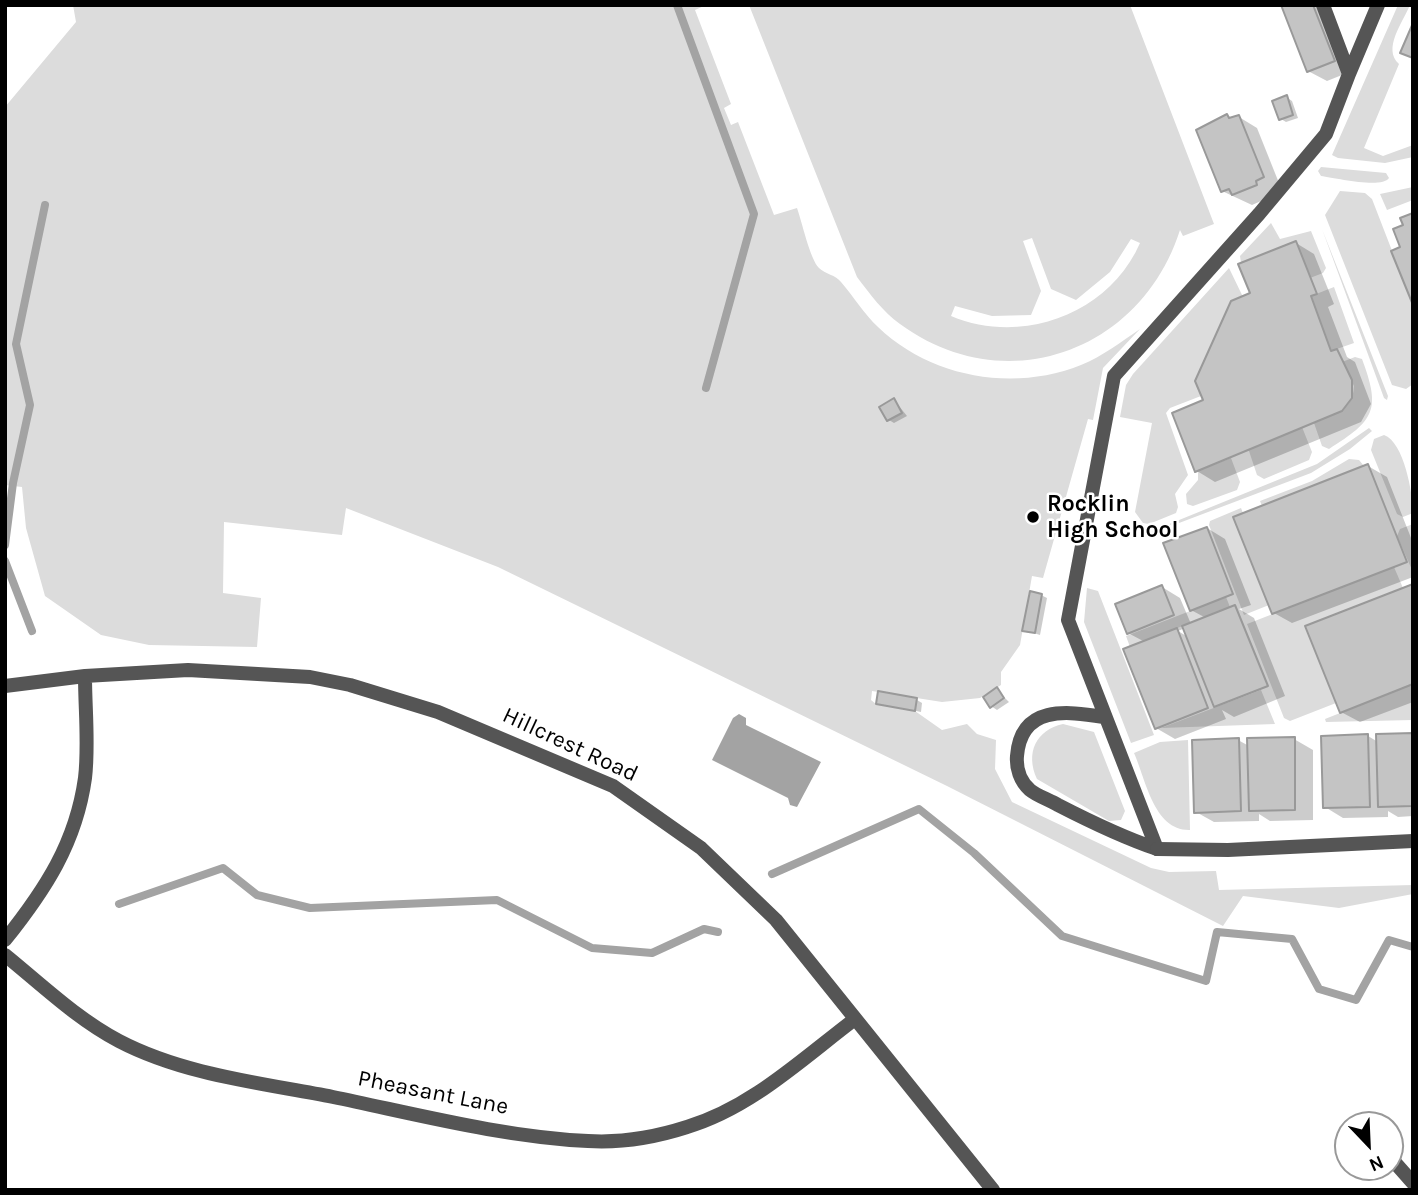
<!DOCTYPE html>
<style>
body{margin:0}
#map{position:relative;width:1418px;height:1195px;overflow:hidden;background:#fff;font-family:Karla,sans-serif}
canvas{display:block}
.frame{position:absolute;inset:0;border:7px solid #000;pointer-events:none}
.north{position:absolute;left:1334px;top:1111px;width:70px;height:70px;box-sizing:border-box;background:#fff;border:2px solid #999;border-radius:50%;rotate:157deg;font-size:19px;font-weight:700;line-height:28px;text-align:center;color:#000}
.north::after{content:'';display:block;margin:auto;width:24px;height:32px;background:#000;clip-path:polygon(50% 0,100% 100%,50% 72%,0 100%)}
</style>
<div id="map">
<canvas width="1418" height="1195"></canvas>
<div class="frame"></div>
<div class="north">N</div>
</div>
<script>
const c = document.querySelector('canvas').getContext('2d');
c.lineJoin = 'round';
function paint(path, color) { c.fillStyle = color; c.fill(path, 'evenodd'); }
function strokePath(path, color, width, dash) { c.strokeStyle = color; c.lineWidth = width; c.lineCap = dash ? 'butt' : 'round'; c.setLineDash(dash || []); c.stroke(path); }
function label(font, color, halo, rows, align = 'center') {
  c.font = font + ' Karla,sans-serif'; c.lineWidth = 5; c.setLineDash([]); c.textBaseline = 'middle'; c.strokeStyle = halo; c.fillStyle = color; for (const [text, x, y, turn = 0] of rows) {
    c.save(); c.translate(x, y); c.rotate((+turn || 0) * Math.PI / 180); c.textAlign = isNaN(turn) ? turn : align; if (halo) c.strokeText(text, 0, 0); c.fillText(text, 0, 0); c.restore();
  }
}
paint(new Path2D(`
 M73,5H706L695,10L731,104L724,108L731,125L738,122L774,215L797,208C802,222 810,259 819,268C825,274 836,275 841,282C854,297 864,314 878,327C931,378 1014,392 1081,365C1103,356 1121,342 1140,329L1103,368L1093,420L1088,419L1043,578L1032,576L1020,645L1001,672V685L980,698L942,702L872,691L871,700L876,704L915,711L942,730L967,724L977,734L996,740L995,769L1012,802L1151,868L1169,872L1216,871L1219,890L1413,885V894L1339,908L1243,896L1223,926L947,786L498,567L346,508L342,535L224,522L223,593L261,598L257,647L149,645L101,635L45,596L26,528L22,487L5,485V107L76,22Z
 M749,5H1130L1214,224L1183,236L1180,230C1141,352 1005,401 900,324C883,312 870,294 857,277ZM1032,238L1051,289L1076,300L1110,272L1131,239L1140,243C1109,314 1022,346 951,316L955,306L992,316L1031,315L1041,291L1023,241Z
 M1398,5H1410C1403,22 1382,49 1399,64L1364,148L1383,156L1413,145V157L1385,163L1338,158L1332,155Z
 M1321,167L1386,173L1389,178C1382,189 1336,178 1321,176L1318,171Z
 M1413,187V200L1387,210L1380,194Z
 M1340,191L1365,193L1372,199L1413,305V384L1406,389L1392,385L1325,215Z
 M1271,223L1280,239L1311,231L1326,268L1323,273L1310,278L1295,241L1241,263L1240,256Z
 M1322,229L1388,396L1387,400L1384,398Z
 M1229,268L1243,297L1195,381L1201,396L1170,408L1166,413L1188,475L1175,494L1178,507L1176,513L1149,524L1143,523L1135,512L1152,423L1120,417L1126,385L1133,374Z
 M1334,287L1354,343L1331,351L1311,296Z
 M1355,357L1362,359C1381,410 1375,420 1329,449L1322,446L1314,423C1333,415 1353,411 1354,386L1342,362Z
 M1302,427L1312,452L1309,460L1264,479L1257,475L1248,448Z
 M1369,428L1372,431L1350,449L1311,473L1150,534L1152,531L1317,464Z
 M1384,435C1404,442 1413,494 1413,513L1403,517L1397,514L1371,450L1374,439Z
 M1231,458L1240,482L1237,490L1193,506L1187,504L1186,494L1198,480V471Z
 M1349,459L1359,460L1364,466L1262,506L1260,501L1312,481Z
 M1241,508L1243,513L1234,517L1269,605L1244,615L1209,525L1210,521Z
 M1413,524V572L1397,536L1400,529Z
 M1394,567L1403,588L1305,626L1336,703L1290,721L1284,718L1247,624Z
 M1087,588L1098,591L1154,735L1131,743L1084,622Z
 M1226,597L1230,607L1130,647L1126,636Z
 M1413,684V720L1326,722L1325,719Z
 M1261,690L1275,724L1161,728Z
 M1063,724L1094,732L1125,811L1121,820L1109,821L1037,779C1025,753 1036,730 1063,724Z
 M1188,740L1190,830C1154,831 1146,780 1134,753L1160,742Z`), '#dcdcdc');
paint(new Path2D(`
 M739,714L746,718V725L821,762L797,807L790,805L788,798L712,760L733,718Z`), '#a3a3a3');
paint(new Path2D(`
 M1283,5H1327L1352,71L1327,81L1308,71Z
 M1286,97L1292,101L1298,118L1286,122L1281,119Z
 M1227,116L1233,119L1239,117L1257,128L1281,188L1275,195L1252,205L1222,191L1210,123Z
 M1296,243L1314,254L1334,304L1328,307L1347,357L1355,362L1371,404L1361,422L1215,482L1197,471L1205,401L1252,294Z
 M894,400L907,416L894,423L889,420Z
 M1368,466L1387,477L1413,543V577L1292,623L1274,613Z
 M1207,528L1225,539L1251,605L1239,609L1254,618L1285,696L1234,717L1222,710L1226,719L1175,739L1156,728L1145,642L1128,633L1162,587L1180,598L1191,624L1206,618L1191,610ZM1185,628L1188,637L1178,631Z
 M1413,586V702L1360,722L1341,712Z
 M1041,595L1047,598L1040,635L1024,630Z
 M997,690L1009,702L997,710L991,706Z
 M917,700L922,703L921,712L878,703Z
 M1413,735V816L1398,817L1388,811V817L1343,818L1325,807L1368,736L1378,742Z
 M1294,739L1313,750V820L1270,821L1259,814V821L1214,822L1196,812L1238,740L1249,746Z`), '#0003');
strokePath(new Path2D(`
 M677,5L754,214L706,388
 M5,545L13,483L30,405L16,344L45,205
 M5,561L32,631
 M772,874L919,809L974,853L1062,936L1206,981L1217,932L1292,939L1319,989L1356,1000L1389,940L1413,947
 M119,904L223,868L257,895L310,908L497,900L592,948L652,953L704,929L718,932`), '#a3a3a3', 8);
const building = new Path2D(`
 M1281,5H1313L1335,61L1307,72Z
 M1413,23V58L1400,53Z
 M1287,95L1293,115L1279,120L1272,101Z
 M1227,114L1229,118L1239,115L1264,177L1256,181L1257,185L1232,195L1229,189L1221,192L1196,130Z
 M1413,213V305L1391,251L1400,247L1393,229L1403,225L1400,218Z
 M1296,241L1317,294L1311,296L1331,351L1337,349L1352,380V398L1342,411L1195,472L1172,413L1203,400L1195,381L1231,301L1250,293L1238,264Z
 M894,398L902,413L887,421L879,407Z
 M1368,464L1407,562L1272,614L1233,517Z
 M1207,527L1233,594L1190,611L1163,543Z
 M1413,584V684L1340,713L1305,626Z
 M1162,585L1174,615L1127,634L1115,604Z
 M1030,591L1042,594L1035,633L1022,631Z
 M1235,605L1268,686L1214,707L1182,626Z
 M1177,628L1208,708L1155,729L1123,649Z
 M997,687L1004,698L990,708L983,697Z
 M878,691L917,698L915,711L876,704Z
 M1413,733V806L1378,807L1376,734Z
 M1368,734L1370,807L1323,808L1321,736Z
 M1295,737V810L1249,811L1247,738Z
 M1239,738L1241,811L1194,813L1192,740Z`);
paint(building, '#c4c4c4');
strokePath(building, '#999', 2);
strokePath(new Path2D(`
 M1349,74L1378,5
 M1104,717C1066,711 1021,705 1017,756C1016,768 1020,781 1030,790C1037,796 1050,800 1058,805C1091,822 1122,837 1157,849
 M1157,849L1068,620L1114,376L1259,214L1326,134L1349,74L1323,5`), '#555', 14);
strokePath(new Path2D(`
 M5,686L85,676L188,670L310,677L350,685L438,712L613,786L701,848L776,920L993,1190
 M1157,849L1228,850L1413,841
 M5,940C45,890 76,843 85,778C89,745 85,709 85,676
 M5,955C42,985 77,1019 119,1041C184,1075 262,1083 333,1097C416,1114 503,1137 588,1141C621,1143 656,1137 687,1127C751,1108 802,1059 855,1019
 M1390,1157L1413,1183`), '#555', 14);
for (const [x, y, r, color] of [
 [1033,517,7,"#000"]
]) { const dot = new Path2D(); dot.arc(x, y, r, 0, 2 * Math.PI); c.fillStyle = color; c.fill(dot); strokePath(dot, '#fff', 2.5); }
label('bold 23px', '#000', '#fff', [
 ["Rocklin",1047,504],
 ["High School",1047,530]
], 'left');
label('23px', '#000', '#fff', [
 ["Hillcrest Road",570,745,25],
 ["Pheasant Lane",433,1093,11]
]);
</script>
